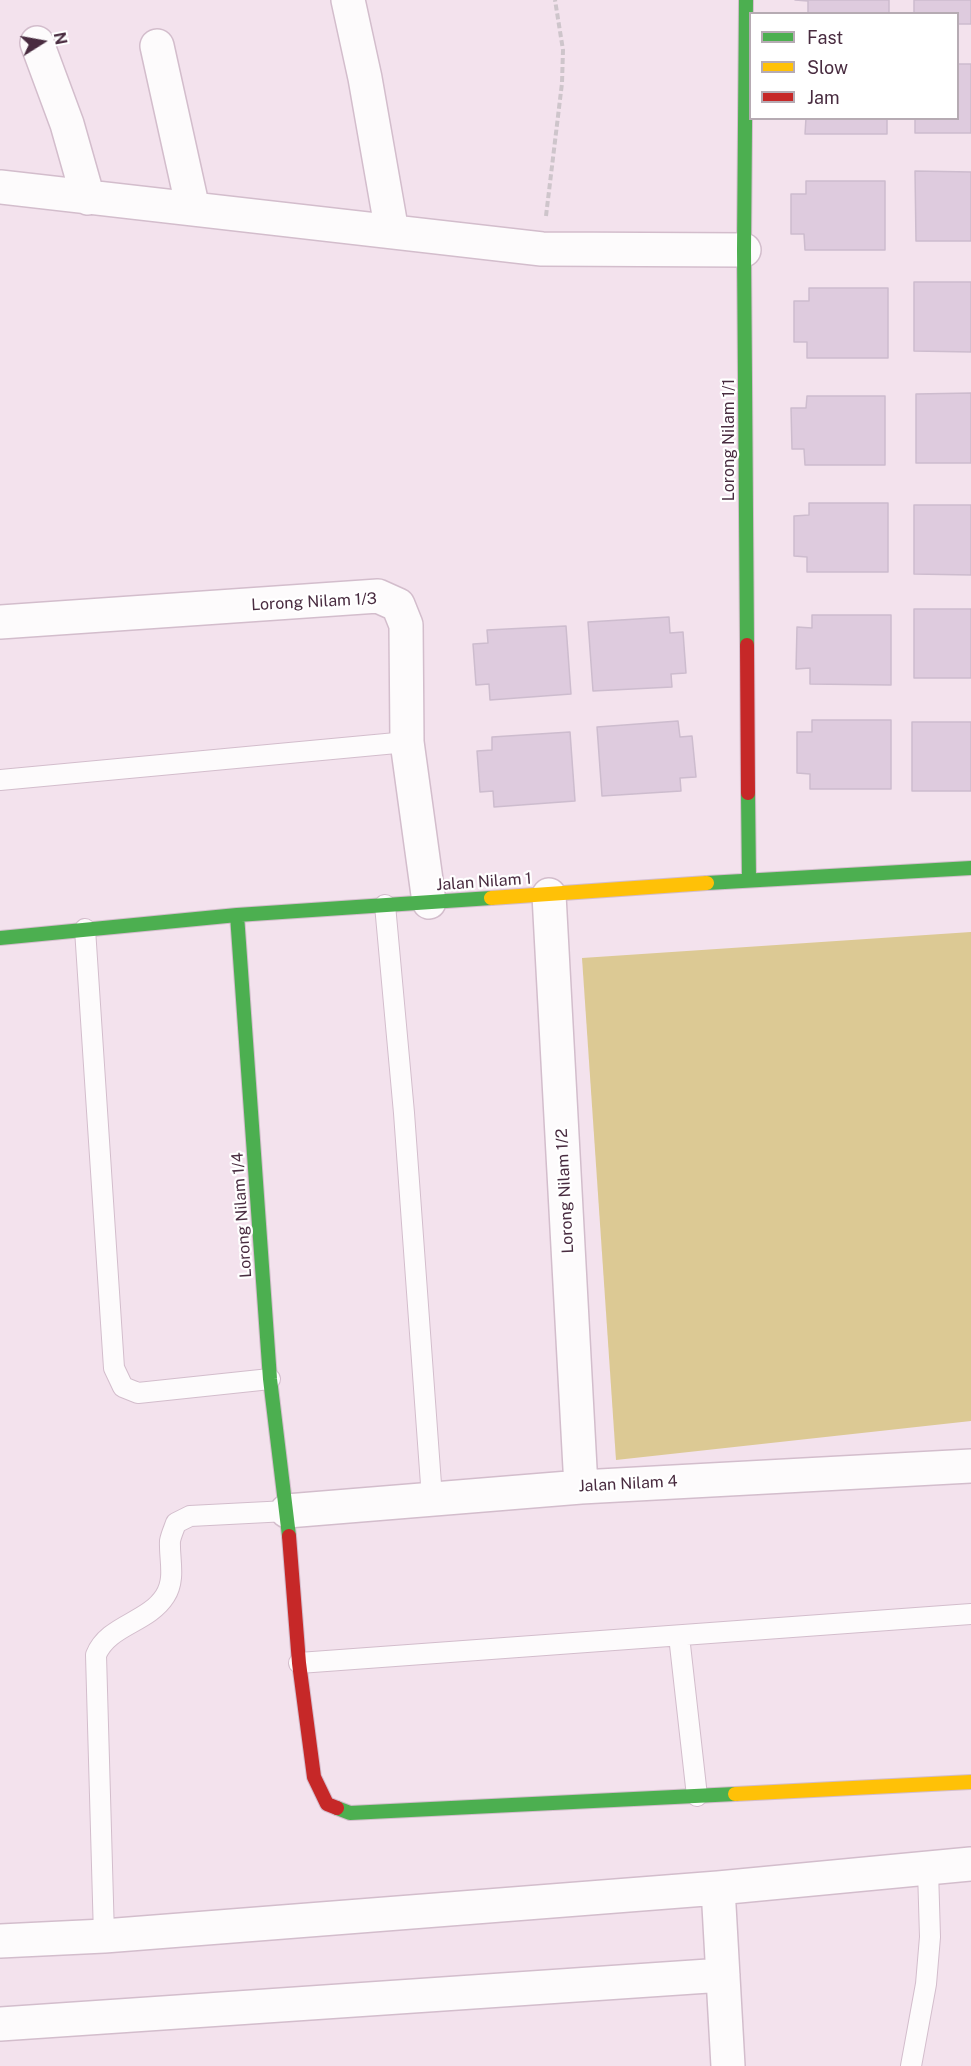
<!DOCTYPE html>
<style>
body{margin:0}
#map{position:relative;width:971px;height:2066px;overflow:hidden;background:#f3e2ed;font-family:"Public Sans",sans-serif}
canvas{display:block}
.legend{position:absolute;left:749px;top:12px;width:210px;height:108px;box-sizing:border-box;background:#fff;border:2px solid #b6abb3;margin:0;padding:8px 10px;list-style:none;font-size:18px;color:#492c40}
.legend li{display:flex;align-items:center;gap:12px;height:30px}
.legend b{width:30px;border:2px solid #b6abb3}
.north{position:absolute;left:12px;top:12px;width:60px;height:60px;-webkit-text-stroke:4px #fff;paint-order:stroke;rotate:79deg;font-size:16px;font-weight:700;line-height:24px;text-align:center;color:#492c40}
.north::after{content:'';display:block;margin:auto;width:21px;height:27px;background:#492c40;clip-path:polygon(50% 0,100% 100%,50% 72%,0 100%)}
</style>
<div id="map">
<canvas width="971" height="2066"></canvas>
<ul class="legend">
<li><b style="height:8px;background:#4caf50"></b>Fast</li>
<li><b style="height:8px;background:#ffc107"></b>Slow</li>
<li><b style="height:8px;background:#c62828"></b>Jam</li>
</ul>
<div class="north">N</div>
</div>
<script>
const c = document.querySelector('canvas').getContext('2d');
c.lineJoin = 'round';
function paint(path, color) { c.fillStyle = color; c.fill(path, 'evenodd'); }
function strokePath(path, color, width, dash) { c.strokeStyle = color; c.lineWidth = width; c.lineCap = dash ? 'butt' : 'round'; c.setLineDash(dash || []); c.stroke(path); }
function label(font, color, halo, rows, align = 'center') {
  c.font = font + ' "Public Sans",sans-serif'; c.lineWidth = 4.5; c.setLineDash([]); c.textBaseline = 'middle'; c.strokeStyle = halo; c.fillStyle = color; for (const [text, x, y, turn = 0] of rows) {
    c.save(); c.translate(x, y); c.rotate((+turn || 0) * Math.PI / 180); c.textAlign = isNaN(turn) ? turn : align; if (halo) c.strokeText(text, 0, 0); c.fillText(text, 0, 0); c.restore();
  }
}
paint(new Path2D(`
 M971,932V1421L616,1460L582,958Z`), '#dcc994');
const building = new Path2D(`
 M795,0H889V14H808V1Z
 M914,0H971V24H958V14H914Z
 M958,64H971V133H915V118H958Z
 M806,118H887V134H805Z
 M915,171L971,172V241H916Z
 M806,181H885V250H805L804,234H791V194H806Z
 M914,282H971V352L914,351Z
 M809,288H888V358H807V342H794V301H809Z
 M971,393V463H916V394Z
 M807,396H885V465H805L804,449H792L791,408H806Z
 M809,503H888V572H807V557L794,556V516L809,515Z
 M914,505H971V575L914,574Z
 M914,609H971V678H914Z
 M812,615H891V685L810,684V668L796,669L797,627L812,628Z
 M669,617L670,633L683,632L686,673L671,674L672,687L593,691L588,622Z
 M566,626L571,694L490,700L489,684L476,685L473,644L488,643L487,630Z
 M812,720H891V789H810V774L797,773V732H812Z
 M678,721L680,737L692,736L696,777L680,778L681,791L602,796L597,727Z
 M912,722H971V791H912Z
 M570,732L575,801L494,807L493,791L480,792L477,751L492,750V737Z`);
paint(building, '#decbde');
strokePath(building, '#cdbcce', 1.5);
const lane = new Path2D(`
 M0,780L407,742
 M385,905L404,1113L432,1498
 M85,929L114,1368L123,1387L138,1393L270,1379
 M679,1636L697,1796
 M299,1663L971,1614
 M104,1936L96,1655C108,1625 148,1623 165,1596C176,1579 169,1559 170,1541C171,1535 174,1529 176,1523L190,1516L287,1511
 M911,2066L926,1984L930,1937L928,1870`);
const street = new Path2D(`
 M348,0L365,78L392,232
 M37,43L67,124L88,198
 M157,46L193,209
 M0,187L542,249L744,250
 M0,622L378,596L398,605L406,625L407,742L429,902
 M549,895L581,1487
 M287,1511L581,1487L971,1466
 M718,1888L728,2066
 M0,1941L104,1936L718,1888L971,1864
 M0,2024L723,1975`);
const fast = new Path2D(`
 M746,0L744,250L747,645
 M748,793L749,880
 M707,883L971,868
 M237,915L270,1379L289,1536
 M0,938L237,915L491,898
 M337,1808L350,1813L735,1794`);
const slow = new Path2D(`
 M491,898L707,883
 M735,1794L971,1782`);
const jam = new Path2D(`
 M747,645L748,793
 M289,1536L299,1663L314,1777L327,1804L337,1808`);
strokePath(lane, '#d3bdcc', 22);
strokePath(street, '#d3bdcc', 36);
strokePath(fast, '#d3bdcc', 16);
strokePath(slow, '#d3bdcc', 16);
strokePath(jam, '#d3bdcc', 16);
strokePath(new Path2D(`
 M546,216L562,83L563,50L555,0`), '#cec5cb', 4, [6, 3]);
strokePath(lane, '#fdfbfc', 20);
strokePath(street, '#fdfbfc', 33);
strokePath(fast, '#4caf50', 14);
strokePath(slow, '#ffc107', 14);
strokePath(jam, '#c62828', 14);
label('16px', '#492c40', '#fff', [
 ["Lorong Nilam 1/1",729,440,-90],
 ["Lorong Nilam 1/3",314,602,-3],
 ["Jalan Nilam 1",484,882,-4],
 ["Lorong Nilam 1/2",565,1191,-93],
 ["Lorong Nilam 1/4",242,1215,-94],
 ["Jalan Nilam 4",628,1484,-3]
]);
</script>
